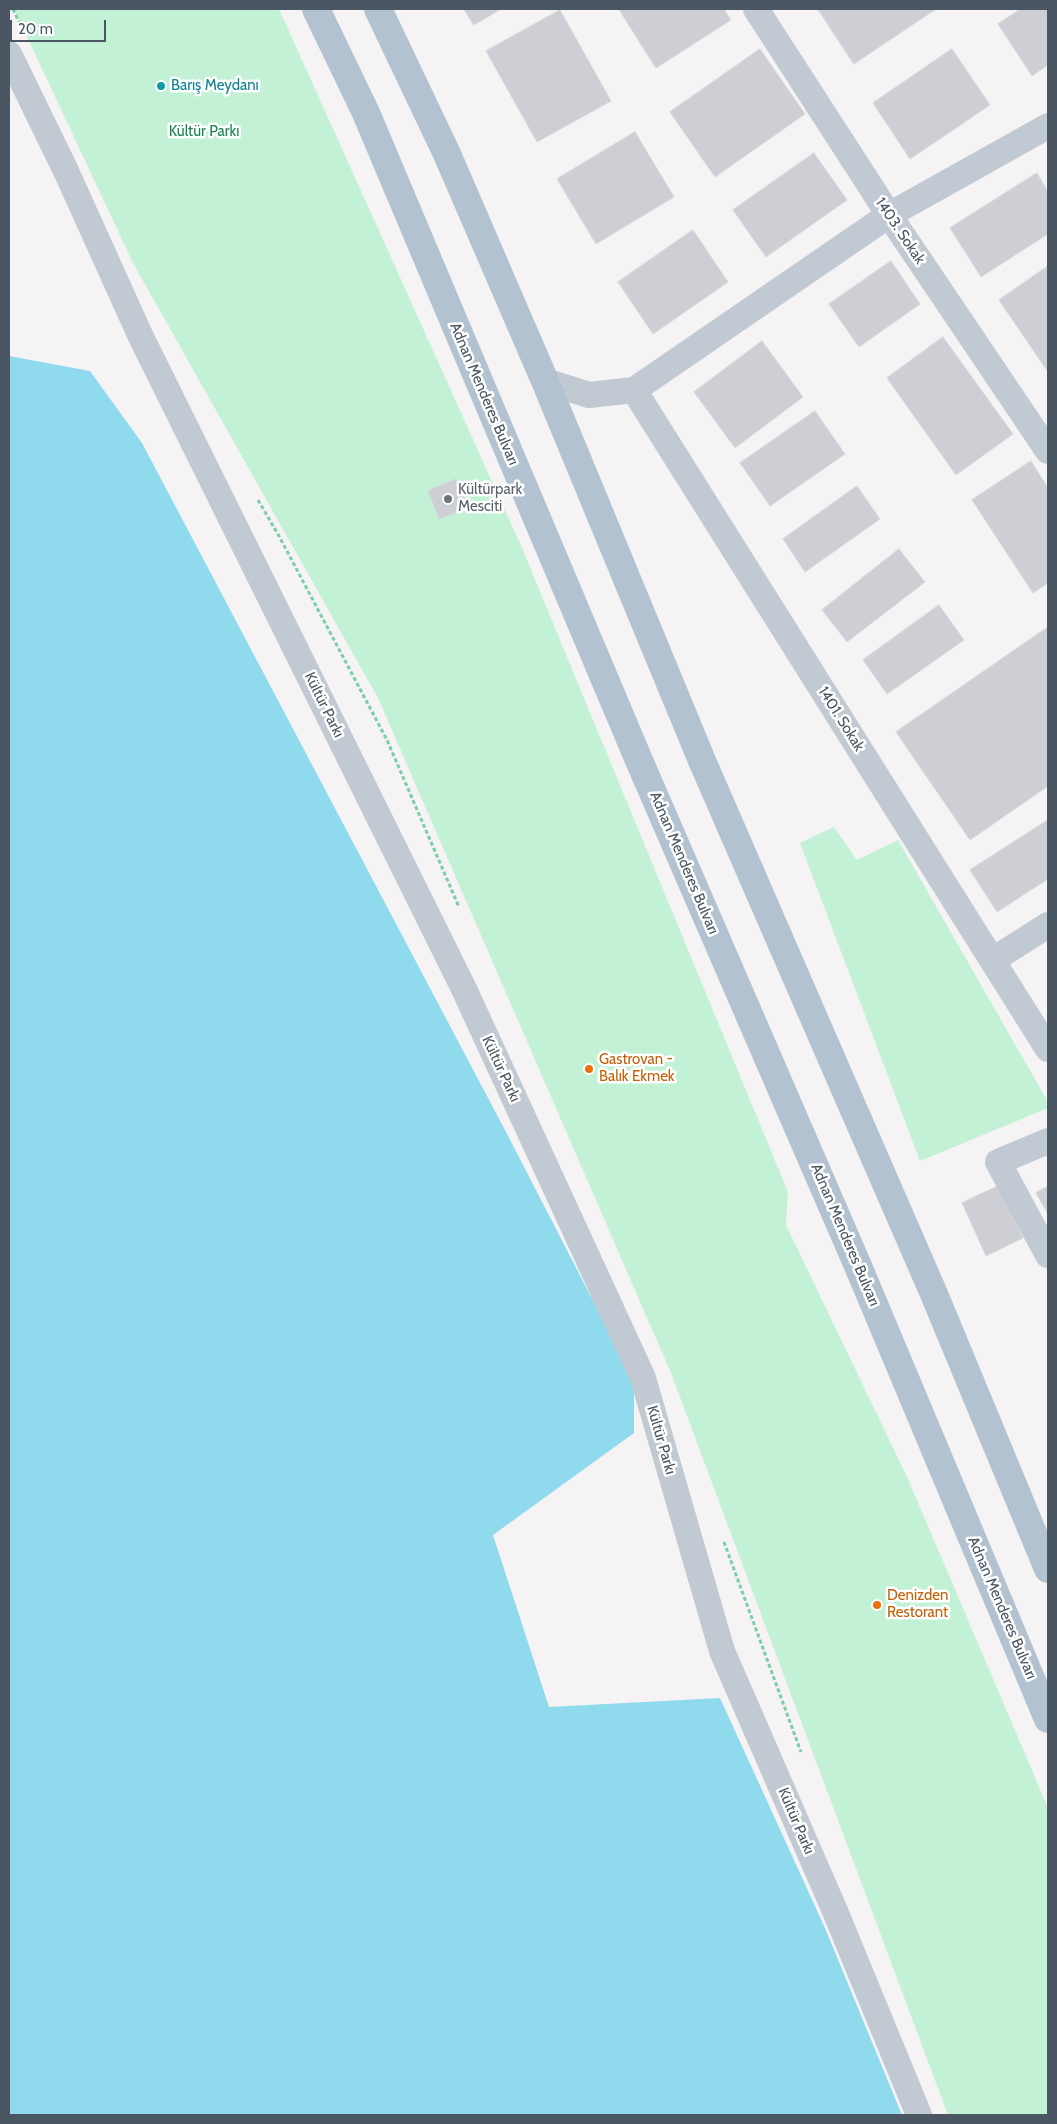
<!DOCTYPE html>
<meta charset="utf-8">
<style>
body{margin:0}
#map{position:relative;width:1057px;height:2124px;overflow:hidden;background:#f5f3f3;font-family:Cabin,sans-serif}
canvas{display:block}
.frame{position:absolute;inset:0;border:10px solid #4a5661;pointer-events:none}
.scale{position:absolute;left:10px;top:20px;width:96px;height:22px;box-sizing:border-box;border:2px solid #4a5661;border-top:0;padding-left:6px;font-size:15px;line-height:18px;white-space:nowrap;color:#4a5661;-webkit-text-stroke:4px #fff;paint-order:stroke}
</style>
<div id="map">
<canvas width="1057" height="2124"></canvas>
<div class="frame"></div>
<div class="scale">20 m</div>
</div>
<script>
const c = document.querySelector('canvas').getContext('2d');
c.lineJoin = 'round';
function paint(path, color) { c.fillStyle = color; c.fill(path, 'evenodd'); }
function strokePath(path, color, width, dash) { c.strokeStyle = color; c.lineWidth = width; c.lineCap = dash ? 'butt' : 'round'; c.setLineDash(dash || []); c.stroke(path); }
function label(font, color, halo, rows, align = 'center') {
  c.font = font + ' Cabin,sans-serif'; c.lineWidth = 5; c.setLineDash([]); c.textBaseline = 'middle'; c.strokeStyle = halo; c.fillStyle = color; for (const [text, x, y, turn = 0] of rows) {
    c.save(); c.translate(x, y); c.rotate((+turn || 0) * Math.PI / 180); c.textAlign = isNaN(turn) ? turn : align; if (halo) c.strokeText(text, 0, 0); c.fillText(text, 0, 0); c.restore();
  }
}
paint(new Path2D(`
 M14,9H279L522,548L788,1192L786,1225L908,1479L1048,1808V2115H948L671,1373L378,698L133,263Z
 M834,827L857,860L898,840L1048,1102V1108L920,1161L800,843Z`), '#c3f1d5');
paint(new Path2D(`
 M9,356L90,371L142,443L506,1132L634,1380V1433L493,1535L549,1707L720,1698L825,1928L902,2115H9Z`), '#90daee');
const building = new Path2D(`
 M464,9H501L474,25Z
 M619,9H724L731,20L656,68Z
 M818,9H936L854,64Z
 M1021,9H1048V65L1032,76L998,24Z
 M560,10L611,101L537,142L486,51Z
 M760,49L805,114L715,177L670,112Z
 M952,49L990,105L910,159L873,103Z
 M635,132L674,197L596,244L557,179Z
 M814,153L847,200L766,257L733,210Z
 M1037,173L1048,192V234L981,277L950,228Z
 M693,230L728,282L653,334L618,282Z
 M891,261L920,304L859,347L829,304Z
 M1048,266V372L999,300Z
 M943,337L1013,434L956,475L887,378Z
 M762,341L803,397L735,448L694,392Z
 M815,411L845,454L770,506L740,463Z
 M1031,461L1048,488V583L1033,593L972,500Z
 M456,479L468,508L439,519L428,491Z
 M857,486L880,519L805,572L783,539Z
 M899,549L925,582L847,642L822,610Z
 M939,605L964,640L887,694L863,660Z
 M1048,627V786L970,840L896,732Z
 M1048,820V879L997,912L970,870Z
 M998,1186L1023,1238L986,1256L962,1203Z
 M1048,1186V1214L1036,1193Z`);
paint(building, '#cdcfd5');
strokePath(building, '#d7d9de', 1);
strokePath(new Path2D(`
 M13,9L21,26
 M258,500L279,536L387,740L459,907
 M724,1542L801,1752`), '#7ad0a6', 3, [4, 2.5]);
strokePath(new Path2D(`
 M756,9L889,215L1048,451
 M9,54L66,171L141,337L464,989L643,1378L722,1651L835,1911L919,2115
 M545,381L589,395L634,390L889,215L1048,126
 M634,390L1048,1049
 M993,960L1048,925
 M1048,1141L998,1162L1048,1255`), '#c1cad2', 26);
strokePath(new Path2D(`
 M316,9L366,113L638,758L858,1266L1048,1719
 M378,9L447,154L545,381L703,763L934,1294L1048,1569`), '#b3c2d1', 28);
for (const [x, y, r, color] of [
 [161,86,5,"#0f9aa8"],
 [448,499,5,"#6b7280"],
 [589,1069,5,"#e8710a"],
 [877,1605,5,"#e8710a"]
]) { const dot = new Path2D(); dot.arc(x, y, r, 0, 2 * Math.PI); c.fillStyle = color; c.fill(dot); strokePath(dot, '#fff', 2); }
label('15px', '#0d838f', '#fff', [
 ["Barış Meydanı",171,86]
], 'left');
label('15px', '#17864f', '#fff', [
 ["Kültür Parkı",204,132]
]);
label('15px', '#4a5661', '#fff', [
 ["1403. Sokak",900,231,56],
 ["Adnan Menderes Bulvarı",484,394,67],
 ["Kültür Parkı",324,705,64],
 ["1401. Sokak",841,719,58],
 ["Adnan Menderes Bulvarı",684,863,67],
 ["Kültür Parkı",501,1069,65],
 ["Adnan Menderes Bulvarı",845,1235,67],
 ["Kültür Parkı",661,1440,74],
 ["Adnan Menderes Bulvarı",1002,1608,67],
 ["Kültür Parkı",796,1821,67]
]);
label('15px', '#5b616d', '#fff', [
 ["Kültürpark",458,490],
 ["Mesciti",458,507]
], 'left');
label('15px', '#c56008', '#fff', [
 ["Gastrovan -",599,1060],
 ["Balık Ekmek",599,1077],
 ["Denizden",887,1596],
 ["Restorant",887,1613]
], 'left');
</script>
